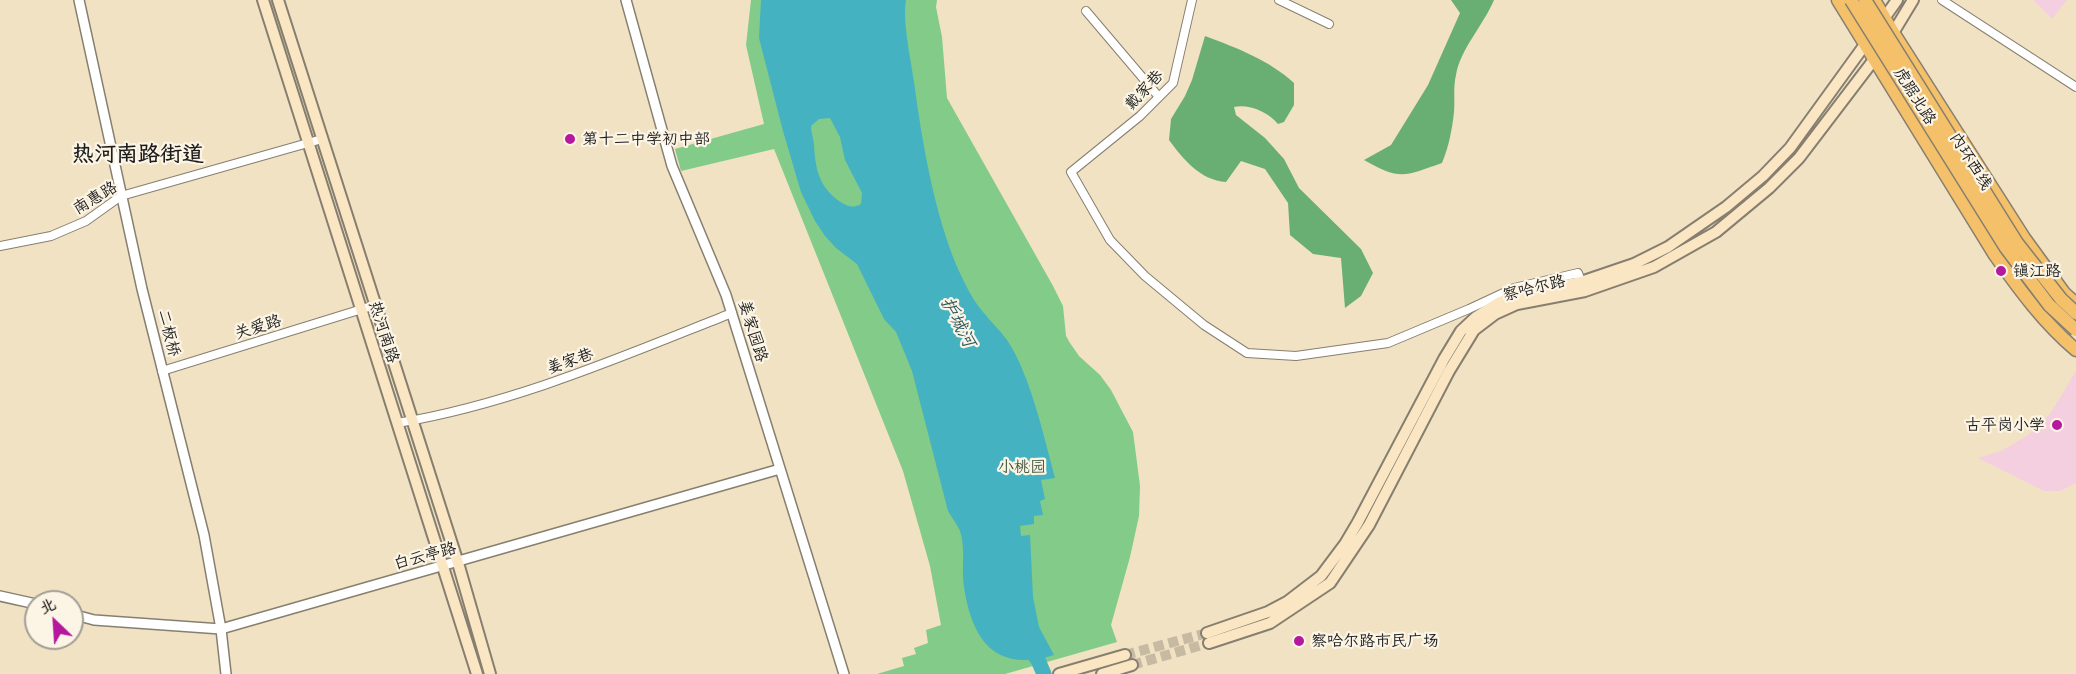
<!DOCTYPE html>
<meta charset="utf-8">
<style>
body{margin:0}
#map{position:relative;width:2076px;height:674px;overflow:hidden;background:#f1e2c3;font-family:Mali,"LXGW WenKai TC",sans-serif}
canvas{display:block}
.north{position:absolute;left:24px;top:590px;width:60px;height:60px;box-sizing:border-box;background:#fcf5e5;border:2px solid #a29e95;border-radius:50%;rotate:335deg;font-size:16px;font-weight:700;line-height:24px;text-align:center;color:#1c1c1c}
.north::after{content:'';display:block;margin:auto;width:21px;height:27px;background:#b5179e;clip-path:polygon(50% 0,100% 100%,50% 72%,0 100%)}
</style>
<div id="map">
<canvas width="2076" height="674"></canvas>
<div class="north">北</div>
</div>
<script>
const c = document.querySelector('canvas').getContext('2d');
c.lineJoin = 'round';
function paint(path, color) { c.fillStyle = color; c.fill(path, 'evenodd'); }
function strokePath(path, color, width, dash) { c.strokeStyle = color; c.lineWidth = width; c.lineCap = dash ? 'butt' : 'round'; c.setLineDash(dash || []); c.stroke(path); }
function label(font, color, halo, rows, align = 'center') {
  c.font = font + ' Mali,"LXGW WenKai TC",sans-serif'; c.lineWidth = 4.5; c.setLineDash([]); c.textBaseline = 'middle'; c.strokeStyle = halo; c.fillStyle = color; for (const [text, x, y, turn = 0] of rows) {
    c.save(); c.translate(x, y); c.rotate((+turn || 0) * Math.PI / 180); c.textAlign = isNaN(turn) ? turn : align; if (halo) c.strokeText(text, 0, 0); c.fillText(text, 0, 0); c.restore();
  }
}
paint(new Path2D(`
 M2033,0H2067L2052,19Z
 M2076,371V483L2060,491H2044L1978,458L2001,451L2027,436L2050,414Z`), '#f3cfdf');
paint(new Path2D(`
 M751,0H937L936,7L942,37L947,98L1053,286L1063,306L1066,336L1070,343L1079,356L1100,375L1111,390L1133,432L1140,486L1139,516L1130,557L1111,625L1117,642L1005,674H877L904,666L902,658L916,654L914,648L928,643L926,630L941,625L930,566L903,471L774,149L681,171L675,149L764,124L746,45Z`), '#82cb88');
paint(new Path2D(`
 M1451,0H1494C1484,24 1460,50 1456,75C1453,87 1455,100 1454,112C1452,130 1449,146 1442,163C1404,176 1401,181 1364,160L1391,145L1428,85L1460,13Z
 M1205,36C1237,48 1269,60 1294,83V105L1284,122L1278,124C1268,112 1249,104 1234,107L1236,115L1265,138L1284,159L1299,188L1361,249L1373,273L1361,296L1345,308L1341,258L1313,254L1290,235L1288,203L1265,169L1241,161L1226,182C1200,180 1184,160 1169,140L1171,119L1185,96L1192,80Z`), '#69af74');
paint(new Path2D(`
 M761,0H906C902,21 911,60 914,82C922,141 934,213 958,269C965,284 972,299 983,312C990,321 1000,330 1007,340C1030,374 1044,437 1055,478L1041,480L1045,499L1040,501L1043,515L1034,516V524L1020,526L1021,536L1030,535L1033,597L1039,627L1054,655C996,673 972,641 964,587C961,569 966,550 960,531C957,524 952,518 948,511L912,371L896,332L884,319L857,264L836,248L825,236L815,221L801,192L783,131L759,38ZM830,118L840,137L845,160L862,193L861,204C852,209 847,206 839,201C819,187 815,168 814,144C813,137 811,132 811,126L819,119Z`), '#45b2c1');
strokePath(new Path2D(`
 M1025,644L1038,660L1044,674`), '#45b2c1', 15);
strokePath(new Path2D(`
 M1125,655L1207,633
 M1132,665L1209,643`), '#c6baa2', 10, [10, 5]);
const minor = new Path2D(`
 M1192,0L1173,83L1140,116L1071,172L1110,240L1145,276L1204,325L1247,353L1296,356L1388,343L1469,309L1514,288L1578,273L1582,284
 M1279,0L1329,24
 M1942,0L2076,87
 M1086,11L1159,97
 M0,246L51,236L86,221L121,196L322,139
 M162,371L375,305
 M397,423C513,404 623,356 732,313`);
const tertiary = new Path2D(`
 M79,0L142,289L204,535L221,629L226,674
 M626,0L672,166L726,295L844,674
 M0,596L36,604
 M72,614L94,620L221,629L780,469`);
const secondary = new Path2D(`
 M263,0L477,674
 M278,0L458,563L490,674
 M1880,24L1897,0
 M1890,38L1913,0
 M1207,633L1268,612L1287,602L1321,576L1345,544L1358,522L1444,359L1461,331L1476,317L1500,302L1526,293L1581,282L1634,264L1668,247L1726,207L1763,176L1790,148L1869,39
 M1209,643L1270,623L1330,583L1369,525L1449,371L1474,330L1495,314L1517,304L1585,291L1654,267L1716,232L1769,188L1799,158L1879,53
 M1059,674L1125,655
 M1102,674L1132,665`);
const primary = new Path2D(`
 M1838,0L1995,255C2019,289 2044,323 2076,350
 M1874,0L1894,34L2024,238L2064,293L2076,304`);
strokePath(minor, '#867f70', 10);
strokePath(tertiary, '#867f70', 12);
strokePath(secondary, '#867f70', 14);
strokePath(primary, '#867f70', 15);
strokePath(minor, '#fff', 8);
strokePath(tertiary, '#fff', 9);
strokePath(secondary, '#fbe6c3', 10);
strokePath(primary, '#f4c16a', 12);
const trunkBridge = new Path2D(`
 M1851,0L2006,248L2049,305L2076,330
 M1865,0L2017,243L2061,299L2076,313`);
strokePath(trunkBridge, '#867f70', 15, []);
strokePath(trunkBridge, '#f4c16a', 12);
for (const [x, y, r, color] of [
 [570,139,6,"#b5179e"],
 [2001,271,6,"#b5179e"],
 [2057,425,6,"#b5179e"],
 [1299,641,6,"#b5179e"]
]) { const dot = new Path2D(); dot.arc(x, y, r, 0, 2 * Math.PI); c.fillStyle = color; c.fill(dot); strokePath(dot, '#fcf5e5', 2); }
label('16px', '#1c1c1c', '#fcf5e5', [
 ["戴家巷",1144,90,-47],
 ["虎踞北路",1915,96,58],
 ["内环西线",1971,161,58],
 ["南惠路",95,198,-31],
 ["察哈尔路",1534,288,-14],
 ["关爱路",258,327,-17],
 ["姜家园路",753,331,73],
 ["热河南路",384,332,72],
 ["二板桥",169,333,76],
 ["姜家巷",570,361,-19],
 ["白云亭路",425,556,-15]
]);
label('16px', '#1c1c1c', '#fcf5e5', [
 ["第十二中学初中部",582,139],
 ["镇江路",2013,271],
 ["古平岗小学",2045,425,"right"],
 ["察哈尔路市民广场",1311,641]
], 'left');
label('16px', '#405942', '#fcf5e5', [
 ["小桃园",1022,467]
]);
label('italic 18px', '#2c585e', '#fcf5e5', [
 ["护城河",958,322,62]
]);
label('bold 22px', '#1c1c1c', '#fcf5e5', [
 ["热河南路街道",138,154]
]);
</script>
